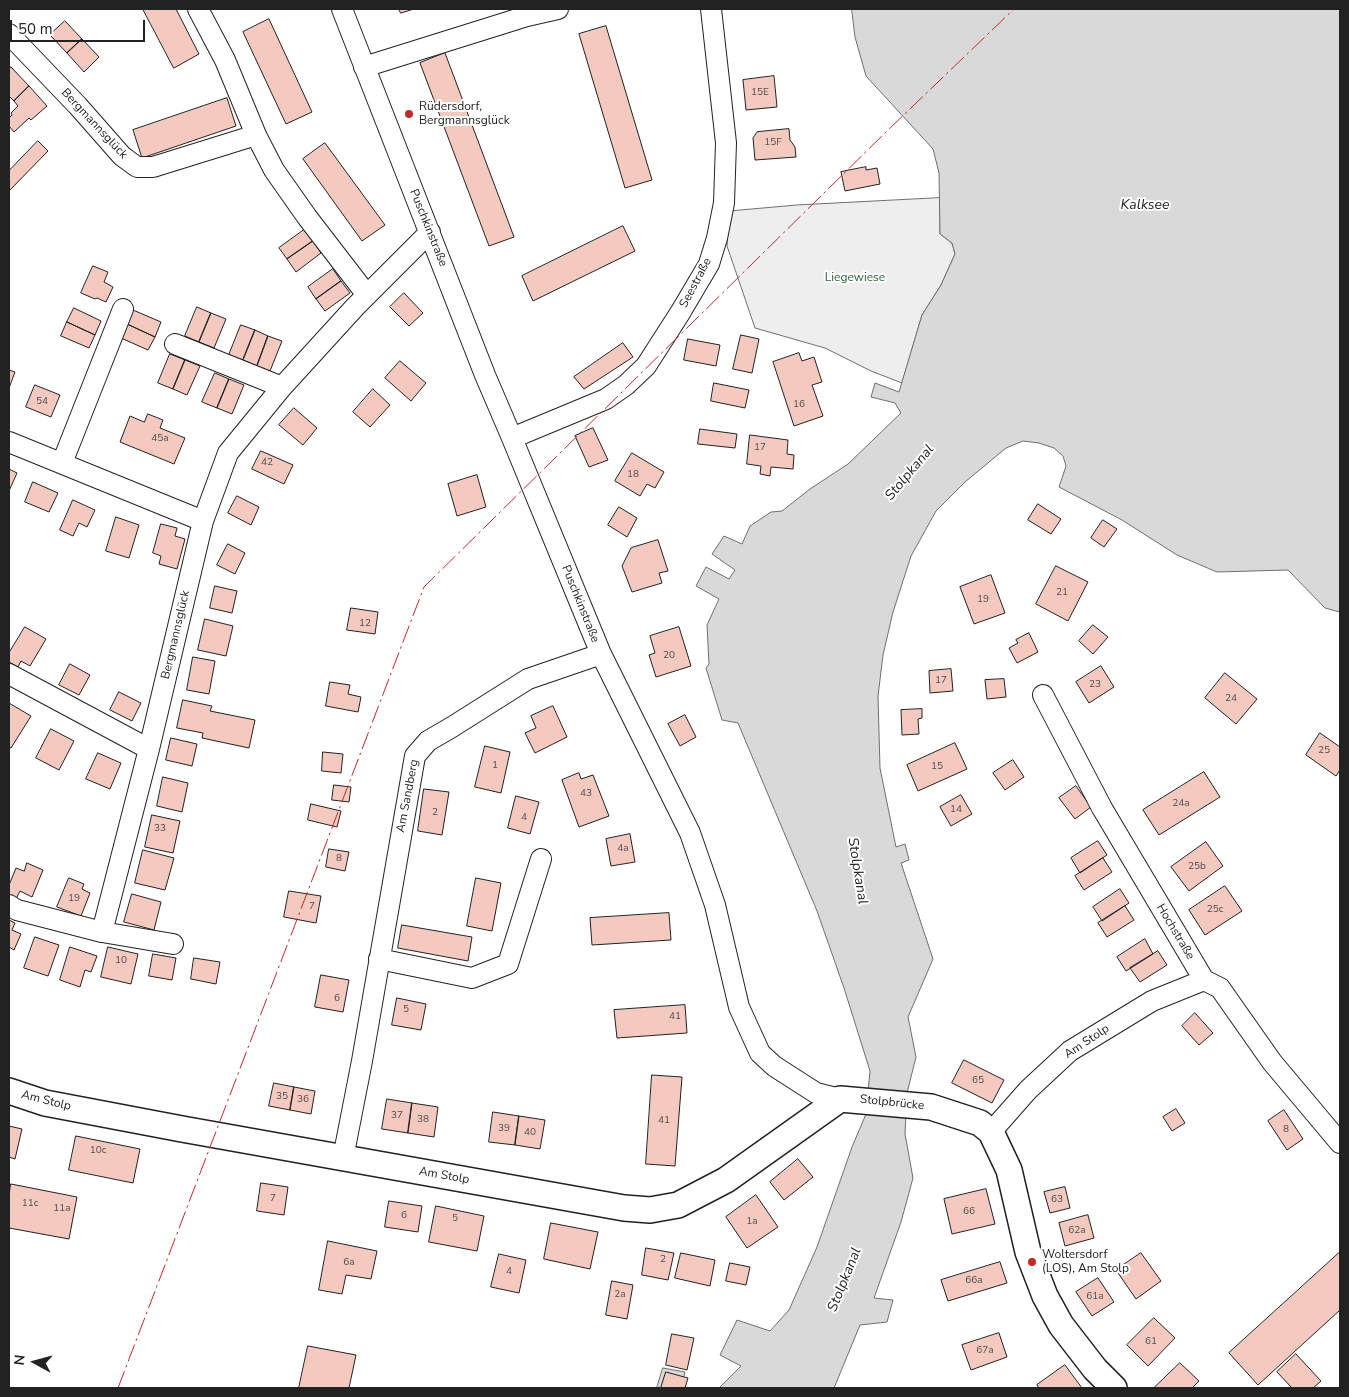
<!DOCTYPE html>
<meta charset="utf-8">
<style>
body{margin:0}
#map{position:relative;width:1349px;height:1397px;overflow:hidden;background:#fff;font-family:"Nunito Sans",sans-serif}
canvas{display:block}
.frame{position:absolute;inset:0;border:10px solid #222;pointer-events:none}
.north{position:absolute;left:10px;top:1337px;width:50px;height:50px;-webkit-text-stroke:4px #fff;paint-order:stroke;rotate:277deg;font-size:14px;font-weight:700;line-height:20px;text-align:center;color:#222}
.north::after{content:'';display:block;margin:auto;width:18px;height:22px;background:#222;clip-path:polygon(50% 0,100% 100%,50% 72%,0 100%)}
.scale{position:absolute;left:10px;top:20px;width:135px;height:22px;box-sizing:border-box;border:2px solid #222;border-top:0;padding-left:6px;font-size:15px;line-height:18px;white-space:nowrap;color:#222;-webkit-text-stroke:4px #fff;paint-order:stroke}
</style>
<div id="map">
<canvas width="1349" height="1397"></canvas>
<div class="frame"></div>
<div class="north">N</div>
<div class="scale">50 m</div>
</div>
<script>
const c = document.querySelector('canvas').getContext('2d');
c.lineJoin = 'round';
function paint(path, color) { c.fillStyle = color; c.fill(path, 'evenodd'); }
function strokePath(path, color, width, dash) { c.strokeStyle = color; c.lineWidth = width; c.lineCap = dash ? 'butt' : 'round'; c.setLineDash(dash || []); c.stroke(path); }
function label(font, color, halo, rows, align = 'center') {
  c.font = font + ' "Nunito Sans",sans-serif'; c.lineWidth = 4; c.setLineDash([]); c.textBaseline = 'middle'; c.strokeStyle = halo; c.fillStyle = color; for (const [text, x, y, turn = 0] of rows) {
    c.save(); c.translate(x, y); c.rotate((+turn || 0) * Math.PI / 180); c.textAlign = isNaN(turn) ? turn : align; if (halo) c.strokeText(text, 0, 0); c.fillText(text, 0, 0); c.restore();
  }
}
const green = new Path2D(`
 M940,198V234L952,243L955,254L941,285L922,315L902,383L871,371L825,348L755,328L727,246L729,211L797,205Z`);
paint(green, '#eee');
strokePath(green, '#6f6f6f', 1);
const water = new Path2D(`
 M852,9H1340V612L1325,608L1288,570L1217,572L1177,555L1122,520L1059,487L1066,466L1063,456L1054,448L1039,443L1023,441L1006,448L965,482L936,511L911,556L893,612L883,655L878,696L880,768L896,847L905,844L909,860L901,863L933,959L908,1017L916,1057L907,1093L905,1134L913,1178L901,1222L874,1298L893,1300L887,1322L860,1325L834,1388H719L741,1366L720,1355L737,1320L770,1331L789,1310L817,1247L852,1147L866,1114L870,1071L844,988L817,911L738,723L722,720L706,668L709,664L707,625L719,599L696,586L706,567L729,579L735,570L712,554L724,536L742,544L750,526L771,512L782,511L810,489L848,464L901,413L895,403L871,397L875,383L899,392L922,315L941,285L955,254L952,243L940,234L939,173L933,149L866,76L855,37Z
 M663,1368L685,1372L681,1388H657Z`);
paint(water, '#d9d9d9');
strokePath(water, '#6f6f6f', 1);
const building = new Path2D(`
 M143,9H176L199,54L174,68Z
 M399,9H414L401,13Z
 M269,19L312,112L286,124L243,32Z
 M65,21L82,39L67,53L50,35Z
 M606,26L652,180L625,188L579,34Z
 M82,39L99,57L84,72L67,53Z
 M445,53L514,237L489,246L420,63Z
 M11,67L29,86L14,101L9,96V70Z
 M774,76L777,107L746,110L743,80Z
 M29,86L47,106L31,120L29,118L14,132L9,126V115L10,117L12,115L11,113L18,106L14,101Z
 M227,98L236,126L142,158L133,130Z
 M789,129L790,140L795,147L796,157L755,160L753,138L757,132Z
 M38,141L48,151L9,191V171Z
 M325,143L385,225L362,241L303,159Z
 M866,167V170L877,168L880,184L845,191L841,172Z
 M623,226L635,251L533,301L522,276Z
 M304,230L313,241L287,259L279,248Z
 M313,241L321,253L296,272L287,259Z
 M93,266L108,272L104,282L113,287L106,302L97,298L95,299L81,293Z
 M333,269L341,281L316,299L308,287Z
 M341,281L350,293L325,311L316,299Z
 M404,293L423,313L409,326L390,307Z
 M197,307L211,313L199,342L185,336Z
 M74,308L101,321L95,335L67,322Z
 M133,310L161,322L155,337L127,324Z
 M211,313L226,319L214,348L199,342Z
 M67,322L95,335L89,348L61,336Z
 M127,324L155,337L148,350L121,338Z
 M241,325L255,330L243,360L229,355Z
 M255,330L268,336L257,366L243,360Z
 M741,335L759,339L752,373L733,369Z
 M268,336L282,341L270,371L257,366Z
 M688,339L720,345L716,366L684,360Z
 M623,343L633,357L584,389L574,377Z
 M799,353L802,361L814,357L822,382L812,385L823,416L794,426L773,362Z
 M170,354L185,360L173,389L158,383Z
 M185,360L200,366L187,395L173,389Z
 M400,361L426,383L411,401L385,378Z
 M9,370L15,372L9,388Z
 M215,373L229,379L217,408L202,402Z
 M229,379L244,385L232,414L217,408Z
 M714,383L749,390L745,408L711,401Z
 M35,385L60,395L51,417L26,407Z
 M373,389L390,405L370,427L353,412Z
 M294,408L317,428L303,445L279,425Z
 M148,414L163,420L160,428L185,438L174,464L120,442L130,416L144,422Z
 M593,428L608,460L589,467L575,436Z
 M700,429L737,434L735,448L698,444Z
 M750,435L788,440L787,454L794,455L793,469L771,467L770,476L760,474L761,466L747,464Z
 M261,451L293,465L284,484L252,469Z
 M632,453L664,472L655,488L647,484L640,496L615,481Z
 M9,469L17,473L9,491Z
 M477,475L486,507L457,516L448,484Z
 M33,482L58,493L49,512L25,502Z
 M237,496L259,507L251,525L228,513Z
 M73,500L95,510L87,527L79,523L73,536L60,530Z
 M1038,504L1061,519L1051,534L1028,520Z
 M619,507L637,518L627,537L608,525Z
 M116,517L139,525L129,558L106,551Z
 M1103,520L1117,529L1104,547L1091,538Z
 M161,524L177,528L175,536L185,539L177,569L159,564L161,556L153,553Z
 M658,540L668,571L659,573L662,583L632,592L622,566L631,548Z
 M228,544L245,553L235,574L217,565Z
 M1056,566L1088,582L1068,621L1036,604Z
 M991,575L1005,613L974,624L960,587Z
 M215,586L237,591L232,613L210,608Z
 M351,608L378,612L375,634L347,630Z
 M205,619L233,626L226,656L198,650Z
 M1093,625L1108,637L1093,654L1079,641Z
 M25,627L46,639L30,666L21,661L18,667L9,662V653Z
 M679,627L691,666L656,677L649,655L655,653L650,636Z
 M1029,633L1038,652L1017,663L1009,648L1018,643L1016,640Z
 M193,657L215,661L209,694L187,690Z
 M70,664L90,675L79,695L59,685Z
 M1101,666L1114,687L1089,703L1076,682Z
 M951,669L953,691L930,693L929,671Z
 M1225,673L1257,699L1236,724L1205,698Z
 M1004,679L1006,697L987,699L985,680Z
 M330,682L350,685L348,694L361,697L358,712L326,706Z
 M119,692L141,703L132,721L110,710Z
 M183,700L212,706L210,711L255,720L249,748L202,738L203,733L177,728Z
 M9,703L31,716L11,748L9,747Z
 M553,706L567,737L535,753L525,733L536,728L531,716Z
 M922,709V718L918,719L919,734L902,735L901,710Z
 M685,715L696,737L680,746L668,724Z
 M51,729L74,741L59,770L36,758Z
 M1320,733L1340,747V770L1336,776L1306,755Z
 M171,738L197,744L192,766L166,760Z
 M955,743L967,769L918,791L907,765Z
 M485,746L510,752L501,793L475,787Z
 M323,752L343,754L341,773L322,771Z
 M98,753L121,763L110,789L86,779Z
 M1013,760L1024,777L1005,790L993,773Z
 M1204,772L1220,797L1159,835L1143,810Z
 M579,773L581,779L593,775L609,816L579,827L562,780Z
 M163,777L188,783L182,812L157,806Z
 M334,785L351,787L349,802L332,800Z
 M1076,786L1091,807L1075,819L1059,798Z
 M424,789L449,792L442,835L418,831Z
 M961,795L972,814L951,826L940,807Z
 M516,796L539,802L530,834L508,828Z
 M311,804L341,811L337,827L308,820Z
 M152,815L180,821L173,853L145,847Z
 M630,834L635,862L611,866L606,839Z
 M1098,841L1107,855L1080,873L1071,858Z
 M1206,842L1223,866L1189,891L1171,867Z
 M329,849L349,852L345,871L326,867Z
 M143,850L174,858L165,890L135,883Z
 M1103,858L1112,872L1084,890L1075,876Z
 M27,863L43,870L32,897L20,891L16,899L9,896V885L16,868L24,871Z
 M69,878L84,884L82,889L90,893L81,916L57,907Z
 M476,878L501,883L492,931L467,926Z
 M1225,886L1242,911L1205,935L1189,910Z
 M1120,889L1129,903L1102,921L1093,907Z
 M289,891L321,896L316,923L284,917Z
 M132,894L161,902L154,930L124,922Z
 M1125,906L1134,920L1107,937L1098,923Z
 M669,913L671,940L592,945L590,918Z
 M9,920L15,923L12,930L21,934L14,950L9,947Z
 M402,925L472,937L468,961L398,948Z
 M35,937L59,945L48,976L24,968Z
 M1145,939L1153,954L1126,971L1117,957Z
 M70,947L97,956L91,972L85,970L80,987L60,980Z
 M108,947L138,954L131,984L101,977Z
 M1158,951L1167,965L1140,982L1130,968Z
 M153,954L176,958L172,980L149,976Z
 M194,958L220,962L216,984L191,979Z
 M321,975L349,980L343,1012L315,1007Z
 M397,998L426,1004L421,1030L392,1025Z
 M685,1005L687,1033L617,1038L614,1010Z
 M1195,1013L1213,1033L1199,1045L1182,1026Z
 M964,1060L1004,1080L992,1103L952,1083Z
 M652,1075L682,1077L675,1166L646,1164Z
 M274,1083L294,1087L290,1110L269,1106Z
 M294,1087L315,1091L311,1114L290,1110Z
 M387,1099L412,1103L408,1133L382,1129Z
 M412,1103L438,1107L434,1137L408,1133Z
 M1176,1109L1185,1123L1172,1131L1163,1117Z
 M1284,1110L1303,1139L1287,1150L1268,1121Z
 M493,1112L519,1116L515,1145L489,1142Z
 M519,1116L545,1120L540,1149L515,1145Z
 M9,1126L22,1129L15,1159L9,1157Z
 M76,1136L140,1149L133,1183L69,1170Z
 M798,1159L813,1177L784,1200L770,1182Z
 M261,1183L288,1187L284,1215L257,1211Z
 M11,1184L77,1197L69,1239L9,1228V1196Z
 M1065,1187L1070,1208L1050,1213L1044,1192Z
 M986,1189L995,1224L952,1234L944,1199Z
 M756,1195L778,1227L747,1248L726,1217Z
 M389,1201L422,1206L418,1232L385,1227Z
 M436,1206L484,1216L477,1251L429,1242Z
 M1088,1215L1094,1238L1065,1246L1059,1223Z
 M551,1223L598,1232L590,1269L544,1259Z
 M328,1241L377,1251L371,1279L346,1275L342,1294L319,1290Z
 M646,1248L674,1253L668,1280L642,1275Z
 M1340,1252V1310L1258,1385L1229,1353Z
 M681,1253L715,1260L710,1286L675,1278Z
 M1141,1253L1161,1281L1136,1299L1116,1270Z
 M499,1254L526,1260L519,1293L491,1287Z
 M1000,1262L1007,1283L948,1301L941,1280Z
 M730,1263L750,1267L746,1285L726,1281Z
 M1098,1278L1114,1302L1092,1316L1076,1292Z
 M612,1281L633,1285L627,1319L606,1315Z
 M1154,1318L1175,1338L1148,1366L1127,1345Z
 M999,1333L1007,1357L971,1370L962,1345Z
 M672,1334L694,1338L687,1370L666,1365Z
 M308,1346L356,1355L349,1388H299Z
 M1296,1354L1321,1381L1313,1388H1292L1277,1372Z
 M1180,1363L1199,1381L1192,1388H1154Z
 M1065,1365L1082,1388H1039L1037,1385Z
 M666,1372L688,1378L685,1388H661Z`);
paint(building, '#f3c9c0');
strokePath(building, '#222', 1);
const minor = new Path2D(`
 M198,9L225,60L256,135L274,170L307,217L367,295
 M342,9L485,375L512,438L601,654L690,833L715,905L739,1007L760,1053L774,1066L816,1093L840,1099
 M9,34L78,106L122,156L137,167H153L256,135
 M364,67L527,16L558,9
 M175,344L282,387
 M512,438L606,399L626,385L646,366L680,313L709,264L717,238L724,203L726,143L711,9
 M9,442L203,521
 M62,463L123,309
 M9,674L149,749
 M1043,695L1102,808L1204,980L1220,988L1272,1062L1340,1143
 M9,905L17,910L102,932L173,944
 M102,932L149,749L203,521L228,453L282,387L355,307L430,232
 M379,959L472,978L508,964L541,859
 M991,1132L1028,1090L1070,1051L1152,1001L1204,980
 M343,1158L362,1061L415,756L428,741L452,727L528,679L601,654`);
const major = new Path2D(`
 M9,1091L45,1103L182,1129L624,1208L650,1210L678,1205L726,1180L840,1099L931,1107L980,1123L991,1132L1009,1170L1028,1252L1045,1296L1061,1325L1095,1369L1114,1388`);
strokePath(minor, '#222', 22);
strokePath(major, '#222', 28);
strokePath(minor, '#fff', 20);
strokePath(major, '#fff', 25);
strokePath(new Path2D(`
 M118,1388L424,587L887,131L1014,9`), '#c62828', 1, [18, 4, 2.5, 4]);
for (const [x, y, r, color] of [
 [409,114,5,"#c62828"],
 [1032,1262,5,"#c62828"]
]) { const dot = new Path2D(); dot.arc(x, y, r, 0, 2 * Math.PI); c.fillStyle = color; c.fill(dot); strokePath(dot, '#fff', 2); }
label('10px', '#564c4a', null, [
 ["15E",760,93],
 ["15F",773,143],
 ["54",42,402],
 ["16",799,405],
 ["45a",160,439],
 ["17",760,448],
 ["42",267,463],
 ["18",633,475],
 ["21",1062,593],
 ["19",983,600],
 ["12",365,624],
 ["20",669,656],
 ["17",941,681],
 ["23",1095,685],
 ["24",1231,699],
 ["25",1324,751],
 ["1",495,766],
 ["15",937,767],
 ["43",586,794],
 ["24a",1181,804],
 ["14",956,810],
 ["2",435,813],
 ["4",524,818],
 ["33",160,829],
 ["4a",623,849],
 ["8",339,859],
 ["25b",1197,867],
 ["19",74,899],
 ["7",312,907],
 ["25c",1215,910],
 ["10",121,961],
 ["6",337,999],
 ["5",406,1010],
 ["41",675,1017],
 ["65",978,1081],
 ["35",282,1097],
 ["36",303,1100],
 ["37",397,1116],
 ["38",423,1120],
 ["41",664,1121],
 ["39",504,1129],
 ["8",1286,1130],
 ["40",530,1133],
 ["10c",98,1151],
 ["7",273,1199],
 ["63",1057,1200],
 ["11c",30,1204],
 ["11a",62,1209],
 ["66",969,1212],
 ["6",404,1216],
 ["5",455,1219],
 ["1a",752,1222],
 ["62a",1077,1231],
 ["2",663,1260],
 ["6a",349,1263],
 ["4",509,1272],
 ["66a",974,1281],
 ["2a",620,1295],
 ["61a",1095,1297],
 ["61",1151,1342],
 ["67a",985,1351]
]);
label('12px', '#222', '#fff', [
 ["Rüdersdorf,",419,107],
 ["Bergmannsglück",419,121],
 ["Woltersdorf",1042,1255],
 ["(LOS), Am Stolp",1042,1269]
], 'left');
label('12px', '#222', '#fff', [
 ["Bergmannsglück",94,124,47],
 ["Puschkinstraße",428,228,68],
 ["Seestraße",696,283,-62],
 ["Puschkinstraße",580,604,68],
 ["Bergmannsglück",176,635,-77],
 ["Am Sandberg",408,796,-79],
 ["Hochstraße",1175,932,59],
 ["Am Stolp",1087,1042,-34],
 ["Am Stolp",46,1101,14],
 ["Stolpbrücke",892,1103,6],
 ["Am Stolp",444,1176,10]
]);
label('12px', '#2f5e38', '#fff', [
 ["Liegewiese",855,278]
]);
label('italic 14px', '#222', '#fff', [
 ["Kalksee",1145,206],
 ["Stolpkanal",910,473,-50],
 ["Stolpkanal",857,871,81],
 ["Stolpkanal",845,1280,-68]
]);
</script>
